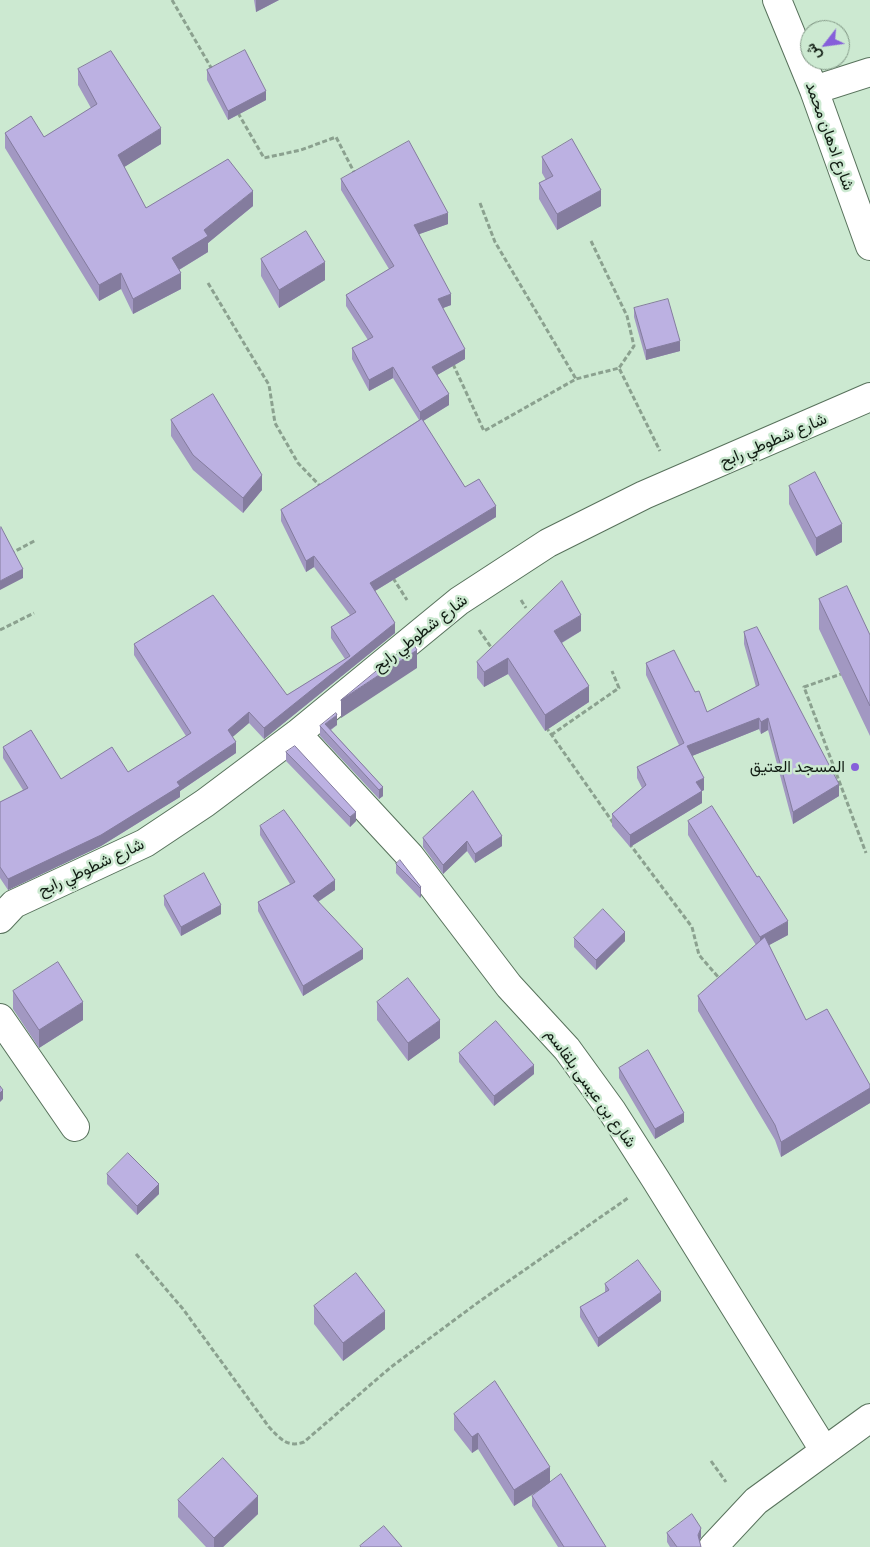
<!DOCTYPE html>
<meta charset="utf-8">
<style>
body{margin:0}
#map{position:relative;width:870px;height:1547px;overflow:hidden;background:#cce9d1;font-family:"Exo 2",Vazirmatn,sans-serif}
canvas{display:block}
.north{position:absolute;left:800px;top:20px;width:50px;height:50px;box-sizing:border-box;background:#cce9d1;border:1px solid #819785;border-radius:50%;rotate:240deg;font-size:14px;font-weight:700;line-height:20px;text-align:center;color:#111c13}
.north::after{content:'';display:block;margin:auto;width:18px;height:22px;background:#865fda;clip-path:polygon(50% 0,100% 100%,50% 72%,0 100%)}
</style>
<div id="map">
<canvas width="870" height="1547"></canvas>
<div class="north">ش</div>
</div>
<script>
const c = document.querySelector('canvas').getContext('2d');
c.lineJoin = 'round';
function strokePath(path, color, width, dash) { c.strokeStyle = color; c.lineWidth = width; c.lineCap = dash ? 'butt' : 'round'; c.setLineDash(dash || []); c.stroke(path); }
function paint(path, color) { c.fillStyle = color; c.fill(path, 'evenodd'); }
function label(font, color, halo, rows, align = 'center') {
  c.font = font + ' "Exo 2",Vazirmatn,sans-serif'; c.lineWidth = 5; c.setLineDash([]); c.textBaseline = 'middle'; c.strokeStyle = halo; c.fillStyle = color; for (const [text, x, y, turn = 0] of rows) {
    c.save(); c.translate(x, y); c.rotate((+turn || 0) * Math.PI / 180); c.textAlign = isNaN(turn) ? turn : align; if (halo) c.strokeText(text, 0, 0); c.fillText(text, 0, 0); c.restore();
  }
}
const minor = new Path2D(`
 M777,0L814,90L870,246
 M814,90L870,72
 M297,734L410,856L509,986L567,1049L612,1111L656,1180L824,1450
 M0,919L14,904L145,843L205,803L297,734L459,601L548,543L644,495L870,397
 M0,1018L75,1127
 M713,1547L756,1501L870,1418`);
strokePath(minor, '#58725c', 30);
strokePath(new Path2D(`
 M172,0L213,71
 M238,113L264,158L301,150L336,137L355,174
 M480,203L495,242L576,379
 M591,241L627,316L634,346L619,368
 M208,283L269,385L275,423L298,463L321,487
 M453,364L484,431L576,379L619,368L660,451
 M10,554L36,540
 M393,578L407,600
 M521,600L526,608
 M0,630L34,613
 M479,630L493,650
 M844,673L804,687L866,853
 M546,727L614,824
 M551,735L619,688L612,671
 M629,843L692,927L699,955L719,978
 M136,1254L183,1309L269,1427C280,1439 288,1448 304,1442L391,1367L480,1301L628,1198
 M711,1461L726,1482`), '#8ba18f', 3, [5, 2.5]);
strokePath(minor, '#fff', 28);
paint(new Path2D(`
 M254,0H279L256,12Z
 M78,69L161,144L124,167L146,208L253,206L208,243V252L179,270L181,289L133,314L121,289L99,301L5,148V133L44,137L91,108L78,85Z
 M207,70L266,100L228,120L207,80Z
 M542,157L601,206L557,230L539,199V183L546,180L542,173Z
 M341,179L448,224L419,234L451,305L443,308L465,359L437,375L449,405L423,421L465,487L496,517L375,591L395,633L264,739L249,723L232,737L236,753L180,791V797L101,846L8,890L0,878V802L23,790L3,758V747L61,779L128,772L186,736L134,655V644L287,695L345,659L331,638V627L350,615L314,567L306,572L281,521V510L419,420L393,378L369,391L352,359V348L368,340L346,306V295L389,269L341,190Z
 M261,259L325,280L279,308L261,276Z
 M634,308L680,351L646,360L634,317Z
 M171,420L262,490L243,513L193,470L171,436Z
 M789,486L842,542L816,556L789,504Z
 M819,599L870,635V736L819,629Z
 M581,631L562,643L589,702L545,731L508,674L484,687L477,678V662Z
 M744,632L839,796L793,824L768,730L761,734L759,729L692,756L704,790L702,791V803L630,847L612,826V814L642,788L637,778V767L679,745L646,675V663L695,692L707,712L756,687L744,644Z
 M337,725L331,730L383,787V796L379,799L320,736V726Z
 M286,752L356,821L350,827L286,761Z
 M473,791L502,846L475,863L467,851L443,874L423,847V838Z
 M688,821L788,935L769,945L806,1020L870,1085V1103L781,1157L775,1140L698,1011V996L756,945L688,835Z
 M260,826L335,890L318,902L363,959L303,996L258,911V902L290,884L260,835Z
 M396,864L421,887V896L420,898L396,873Z
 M164,896L221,914L181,936L164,905Z
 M574,938L625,941L596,970L574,947Z
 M13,991L83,1020L39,1048L13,1009Z
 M377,1002L440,1038L408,1061L377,1020Z
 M459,1053L534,1074L494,1106L459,1062Z
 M619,1068L684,1122L655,1139L619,1078Z
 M107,1174L159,1194L137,1215L107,1184Z
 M605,1284L661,1301L598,1347L580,1317V1307L605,1293Z
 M314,1306L385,1329L343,1361L314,1324Z
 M454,1414L550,1483L606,1547H558L532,1506V1496L546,1486L514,1506L478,1449L472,1453L454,1430Z
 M178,1500L258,1514L223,1547H206L178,1517Z
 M667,1533L701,1537L699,1540L701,1547H670L667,1542Z`), '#a298c2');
paint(new Path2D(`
 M256,0H279L256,12Z
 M266,91V100L228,120V111Z
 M161,128V144L118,171V155Z
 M601,190V206L557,230V214Z
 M253,191V206L208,243V252L172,274V258L204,230Z
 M448,213V224L414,236V225Z
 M325,262V280L279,308V290Z
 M121,273V289L99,301V285Z
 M181,273V289L133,314V299Z
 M451,294V305L438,310V299Z
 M680,341V351L646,360V350Z
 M465,349V359L432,378V367Z
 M393,367V378L369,391V380Z
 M449,394V405L420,423V412Z
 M262,475V490L243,513V498Z
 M496,506V517L370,594V583Z
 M842,524V542L816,556V538Z
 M314,556V567L306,572V561Z
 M23,569V578L0,590V581Z
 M581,615V631L554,647V631Z
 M395,623V633L264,739V728Z
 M417,650V668L341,718V700Z
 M508,658V674L484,687V672Z
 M589,686V702L545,731V715Z
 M249,712V723L228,741V730Z
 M337,715V725L325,733V724Z
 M759,718V729L687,758V746Z
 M768,718V730L761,734V722Z
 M236,742V753L180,791V797L101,846L8,890V879L177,782Z
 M704,778V790L702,791V803L630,847V835L696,782Z
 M839,784V796L793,824V812Z
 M383,787V796L379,799V790Z
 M356,812V821L350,827V817Z
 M502,836V846L475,863V854Z
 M467,841V851L443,874V865Z
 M335,880V890L313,905V896Z
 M421,887V896L420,898V888Z
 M221,905V914L181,936V927Z
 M788,921V935L760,950V937Z
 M625,932V941L596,970V960Z
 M363,949V959L303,996V986Z
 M83,1002V1020L39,1048V1030Z
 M440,1020V1038L408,1061V1043Z
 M534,1065V1074L494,1106V1096Z
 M870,1088V1103L781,1157V1142Z
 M3,1090V1099L0,1102V1093Z
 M684,1113V1122L655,1139V1129Z
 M159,1184V1194L137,1215V1206Z
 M661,1292V1301L598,1347V1338Z
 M385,1311V1329L343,1361V1343Z
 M478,1433V1449L472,1453V1437Z
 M550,1467V1483L514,1506V1490Z
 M258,1496V1514L223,1547H214V1538Z
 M701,1528V1537L698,1544V1535Z`), '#847c9e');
const building = new Path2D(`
 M245,50L266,91L228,111L207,70Z
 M111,51L161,128L118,155L146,208L228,159L253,191L204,230L208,236L172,258L181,273L133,299L121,273L99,285L5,133L31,116L44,137L97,104L78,69Z
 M572,139L601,190L557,214L539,183L553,176L542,157Z
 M409,141L448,213L414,225L451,294L438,299L465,349L432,367L449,394L420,412L393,367L369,380L352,348L373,337L346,295L394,266L341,179Z
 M306,231L325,262L279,290L261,259Z
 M668,299L680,341L646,350L634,308Z
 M213,394L262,475L243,498L193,455L171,420Z
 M422,419L465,487L479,479L496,506L370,583L395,623L264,728L249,712L228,730L236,742L177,782L180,786L101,835L8,879L0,867V802L28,788L3,747L31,730L61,779L112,747L128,772L191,733L134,644L213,595L287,695L350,656L331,627L356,612L314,556L306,561L281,510Z
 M815,472L842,524L816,538L789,486Z
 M1,527L23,569L0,581V528Z
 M562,581L581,615L554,631L589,686L545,715L508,658L484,672L477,662Z
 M847,586L870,635V706L819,599Z
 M757,627L839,784L793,812L768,718L761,722L759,718L687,746L704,778L696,782L702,791L630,835L612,814L646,785L637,767L684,743L646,663L674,650L695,692L699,691L707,712L759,685L744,632Z
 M412,642L417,650L341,700Z
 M336,713L337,715L325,724L383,787L379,790L320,726Z
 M295,746L356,812L350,817L286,752Z
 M473,791L502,836L475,854L467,841L443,865L423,838Z
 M712,806L757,877L759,876L788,921L760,937L688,821Z
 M284,810L335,880L313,896L363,949L303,986L258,902L295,882L260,826Z
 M400,860L421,887L420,888L396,864Z
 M204,873L221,905L181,927L164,896Z
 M603,909L625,932L596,960L574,938Z
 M765,937L806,1020L827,1009L870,1085V1088L781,1142L775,1125L698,996Z
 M58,962L83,1002L39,1030L13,991Z
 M408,978L440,1020L408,1043L377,1002Z
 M496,1021L534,1065L494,1096L459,1053Z
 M648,1050L684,1113L655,1129L619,1068Z
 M0,1086L3,1090L0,1093Z
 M128,1153L159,1184L137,1206L107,1174Z
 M638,1260L661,1292L598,1338L580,1307L609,1290L605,1284Z
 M356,1273L385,1311L343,1343L314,1306Z
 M495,1381L550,1467L514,1490L478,1433L472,1437L454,1414Z
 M223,1458L258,1496L214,1538L178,1500Z
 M561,1474L606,1547H564L532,1496Z
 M692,1514L701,1528L698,1535L701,1547H677L667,1533Z
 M384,1526L402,1547H361L360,1546Z`);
paint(building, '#bcb1e2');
strokePath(building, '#847c9e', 1);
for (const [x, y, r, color] of [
 [855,767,5,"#865fda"]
]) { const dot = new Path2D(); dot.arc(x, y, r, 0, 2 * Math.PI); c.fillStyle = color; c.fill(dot); strokePath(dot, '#cce9d1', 2); }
label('16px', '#111c13', '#cce9d1', [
 ["شارع ادهان محمد",830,136,70],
 ["شارع شطوطي رابح",773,440,-23],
 ["شارع شطوطي رابح",420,633,-38],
 ["شارع شطوطي رابح",91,867,-25],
 ["شارع بن عيسى بلقاسم",591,1088,54]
]);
label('16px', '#111c13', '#cce9d1', [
 ["المسجد العتيق",845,767]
], 'right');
</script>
